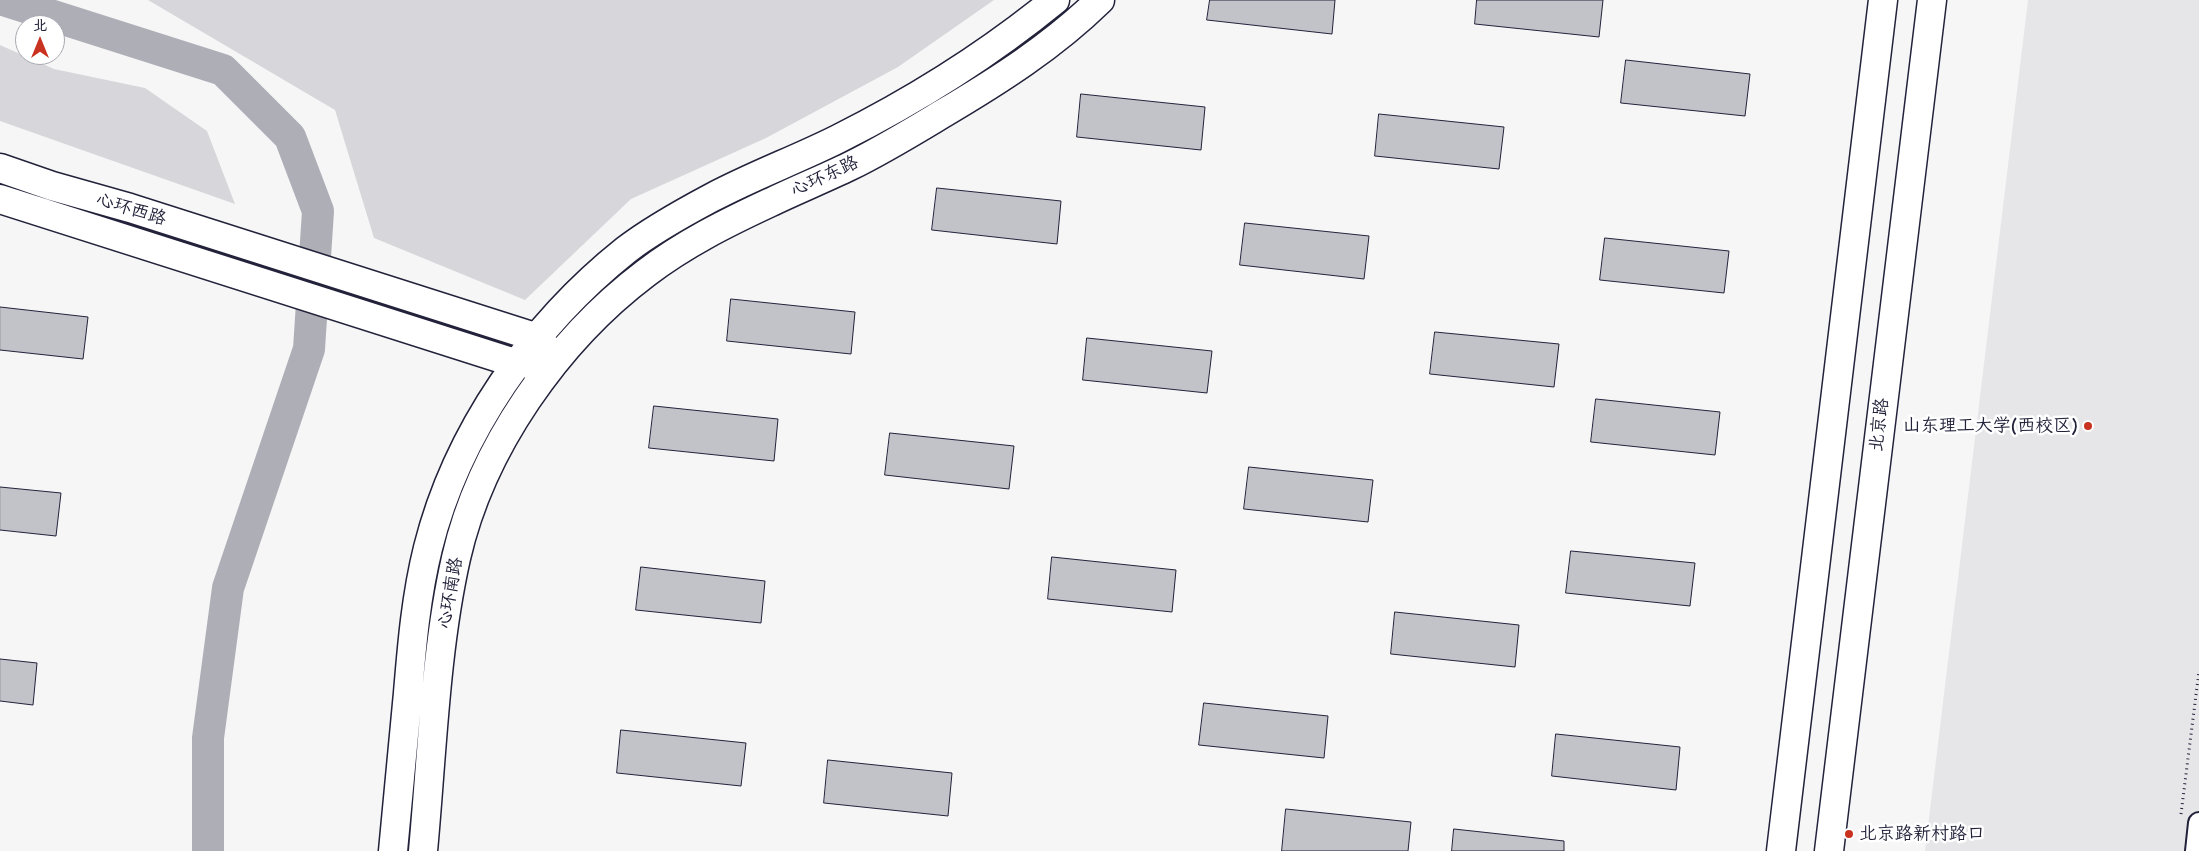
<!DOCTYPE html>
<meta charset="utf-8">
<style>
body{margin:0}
#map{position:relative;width:2199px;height:851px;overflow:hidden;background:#f6f6f7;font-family:"Balsamiq Sans","LXGW WenKai TC",sans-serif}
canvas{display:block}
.north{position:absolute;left:15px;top:15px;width:50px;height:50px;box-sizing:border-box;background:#fff;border:1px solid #a7a7b1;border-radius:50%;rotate:0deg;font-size:14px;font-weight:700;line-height:20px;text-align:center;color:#22223b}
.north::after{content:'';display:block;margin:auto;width:18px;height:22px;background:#c8321e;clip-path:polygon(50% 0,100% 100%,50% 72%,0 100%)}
</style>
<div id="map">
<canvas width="2199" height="851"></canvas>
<div class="north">北</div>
</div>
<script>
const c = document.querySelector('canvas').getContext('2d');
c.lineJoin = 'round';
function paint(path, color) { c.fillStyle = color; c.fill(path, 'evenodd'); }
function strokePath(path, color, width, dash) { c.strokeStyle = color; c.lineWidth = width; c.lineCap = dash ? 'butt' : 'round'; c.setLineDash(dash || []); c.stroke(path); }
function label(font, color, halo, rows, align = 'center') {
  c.font = font + ' "Balsamiq Sans","LXGW WenKai TC",sans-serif'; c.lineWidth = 5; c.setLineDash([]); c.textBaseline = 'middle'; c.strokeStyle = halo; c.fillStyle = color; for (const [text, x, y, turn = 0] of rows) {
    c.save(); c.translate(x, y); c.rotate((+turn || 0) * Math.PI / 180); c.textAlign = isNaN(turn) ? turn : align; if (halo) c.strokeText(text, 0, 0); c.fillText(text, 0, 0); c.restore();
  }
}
paint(new Path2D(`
 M2028,0H2199V851H1925Z`), '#e6e6e9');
paint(new Path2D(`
 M148,0H994L898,67L766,138L631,199L525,300L374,238L335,110Z
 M0,45L54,69L145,88L207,131L235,204L0,121Z`), '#d7d7db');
strokePath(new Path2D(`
 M3,0L223,70L290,137L318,211L309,349L228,588L208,738V851`), '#aeaeb7', 32);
const building = new Path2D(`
 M1210,0H1335L1332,34L1207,20Z
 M1477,0H1603L1599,37L1475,24Z
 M1626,60L1750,74L1745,116L1621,103Z
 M1081,94L1205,107L1201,150L1077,137Z
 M1379,114L1504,127L1499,169L1375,156Z
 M937,188L1061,201L1057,244L932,230Z
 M1245,223L1369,236L1364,279L1240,265Z
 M1605,238L1729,251L1724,293L1600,280Z
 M731,299L855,312L851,354L727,341Z
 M0,307L88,317L83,359L0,350Z
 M1435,332L1559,344L1554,387L1430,374Z
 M1087,338L1212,351L1207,393L1083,380Z
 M1596,399L1720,412L1715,455L1591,442Z
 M654,406L778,419L774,461L649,448Z
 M890,433L1014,446L1009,489L885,475Z
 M1249,467L1373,480L1368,522L1244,509Z
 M0,487L61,493L56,536L0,530Z
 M1571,551L1695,563L1690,606L1566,593Z
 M1052,557L1176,570L1172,612L1048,599Z
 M641,567L765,581L761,623L636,610Z
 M1395,612L1519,625L1515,667L1391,654Z
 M0,659L37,663L33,705L0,701Z
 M1204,703L1328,716L1324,758L1199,745Z
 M621,730L746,743L741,786L617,773Z
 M1556,734L1680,747L1676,790L1552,776Z
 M828,760L952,773L948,816L824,803Z
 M1286,809L1411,822L1408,851H1282Z
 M1454,829L1564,841V851H1452Z`);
paint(building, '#c2c2c9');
strokePath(building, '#22223b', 1);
const minor = new Path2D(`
 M2196,851L2199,823`);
const secondary = new Path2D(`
 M0,168L52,186L130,208L538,338L550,352
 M0,199L518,364L534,362
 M393,851C398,798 403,746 408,693C412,645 416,596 428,548C457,432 533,324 626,250C652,230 681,214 711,198C752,176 796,160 838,139C914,101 989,54 1055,0
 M423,851C432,755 435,651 456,558C481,448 557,340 646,273C684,244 726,223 769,203C796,190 823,179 850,166C881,151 912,132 942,114C998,81 1053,46 1100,0`);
const primary = new Path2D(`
 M1781,851L1883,0
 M1829,851L1932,0`);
strokePath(minor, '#22223b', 24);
strokePath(secondary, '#22223b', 31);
strokePath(primary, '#22223b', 31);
strokePath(new Path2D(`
 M2181,814L2199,671`), '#22223b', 3, [1, 4]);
strokePath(minor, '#fff', 20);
strokePath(secondary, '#fff', 28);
strokePath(primary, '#fff', 28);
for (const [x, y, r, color] of [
 [2088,426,5,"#c8321e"],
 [1849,834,5,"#c8321e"]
]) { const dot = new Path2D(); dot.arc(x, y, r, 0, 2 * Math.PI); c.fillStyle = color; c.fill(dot); strokePath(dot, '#fff', 2); }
label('18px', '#22223b', '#fff', [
 ["心环东路",825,177,-25],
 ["心环西路",131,210,17],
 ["北京路",1880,425,-83],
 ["心环南路",451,593,-80]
]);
label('18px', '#22223b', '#fff', [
 ["山东理工大学(西校区)",2078,426],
 ["北京路新村路口",1859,834,"left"]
], 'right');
</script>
